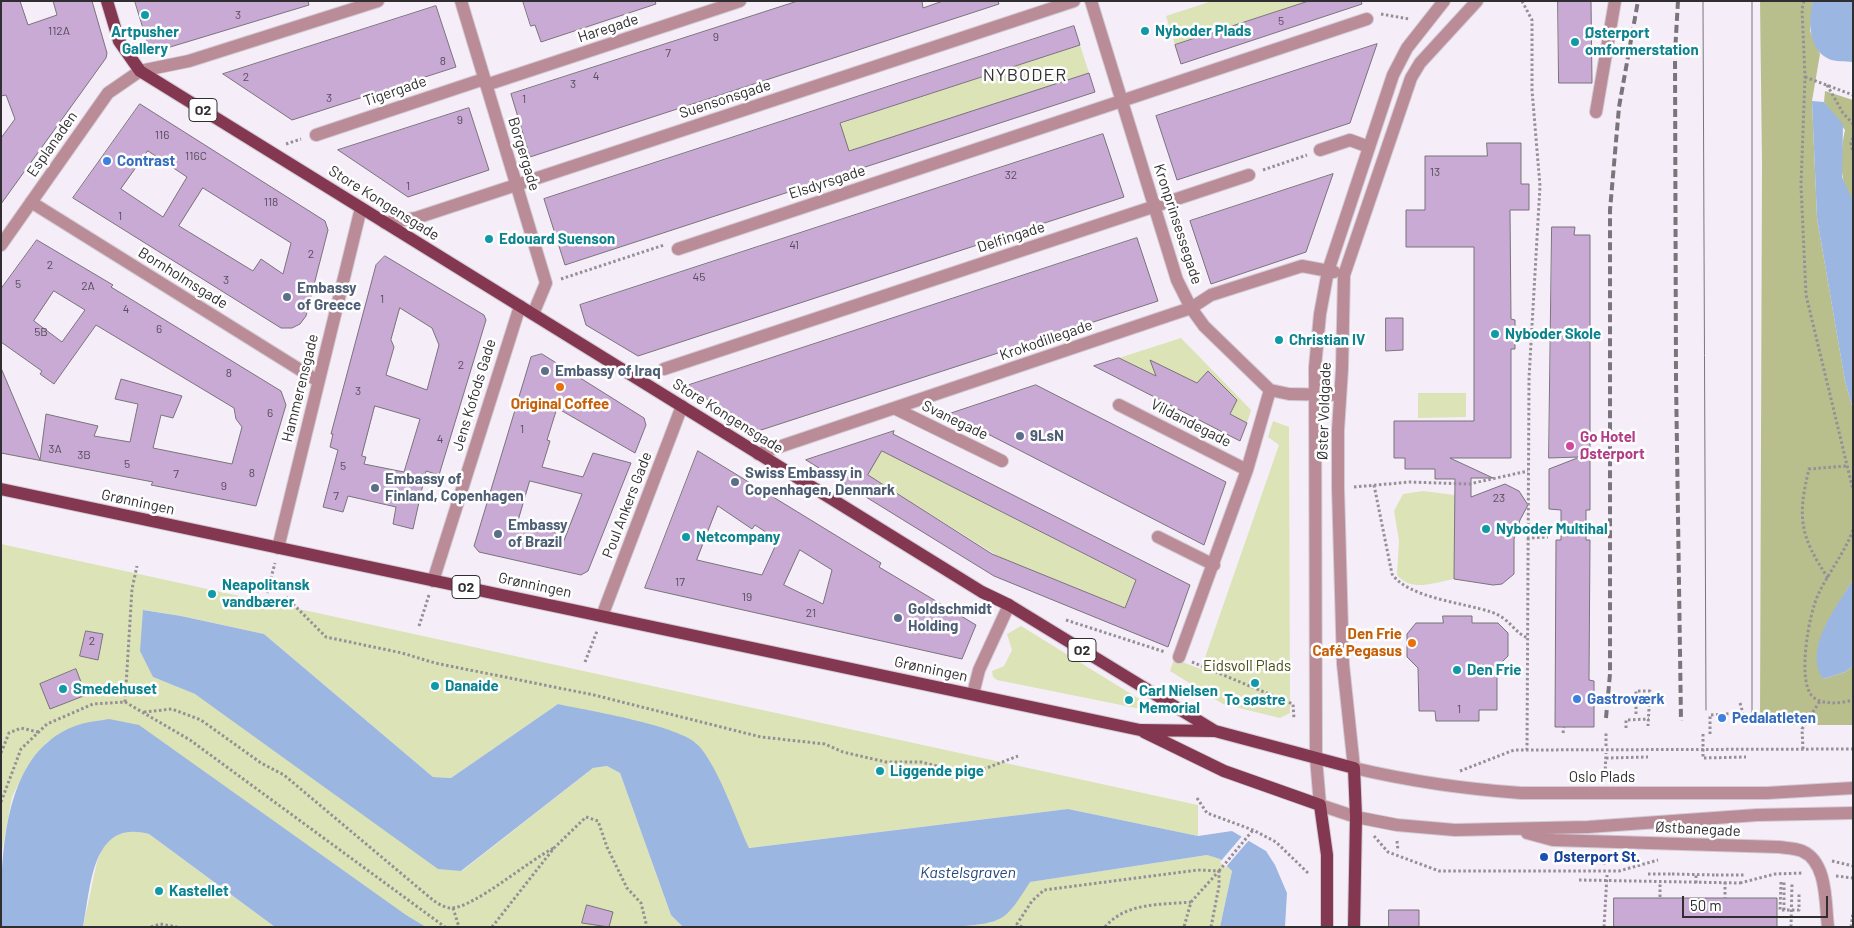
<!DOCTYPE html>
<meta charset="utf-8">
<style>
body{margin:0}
#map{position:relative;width:1854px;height:928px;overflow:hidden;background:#f5eef8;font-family:Barlow,sans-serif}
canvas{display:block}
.frame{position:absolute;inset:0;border:2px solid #312e32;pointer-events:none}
.scale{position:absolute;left:1682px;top:896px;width:146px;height:22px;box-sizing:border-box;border:2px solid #312e32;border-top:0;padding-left:6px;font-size:15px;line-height:18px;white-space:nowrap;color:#312e32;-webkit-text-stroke:4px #fefefe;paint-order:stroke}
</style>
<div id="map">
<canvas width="1854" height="928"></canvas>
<div class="frame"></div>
<div class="scale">50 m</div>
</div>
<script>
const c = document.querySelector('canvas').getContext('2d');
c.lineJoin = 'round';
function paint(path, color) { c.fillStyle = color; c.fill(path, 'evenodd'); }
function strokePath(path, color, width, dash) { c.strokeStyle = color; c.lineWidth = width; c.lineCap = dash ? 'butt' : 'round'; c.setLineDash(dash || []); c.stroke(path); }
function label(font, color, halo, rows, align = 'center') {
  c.font = font + ' Barlow,sans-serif'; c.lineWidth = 5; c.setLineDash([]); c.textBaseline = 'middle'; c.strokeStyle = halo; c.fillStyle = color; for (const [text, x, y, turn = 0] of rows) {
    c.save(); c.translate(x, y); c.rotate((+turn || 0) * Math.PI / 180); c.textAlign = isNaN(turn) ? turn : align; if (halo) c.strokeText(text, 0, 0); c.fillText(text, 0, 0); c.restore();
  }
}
paint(new Path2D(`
 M1212,1H1309L1175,45L1166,16Z
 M1080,45L1089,73L559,246L550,219Z
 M1181,338L1251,410L1247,423L1119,358Z
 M1418,393H1466V417L1418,418Z
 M1273,421L1289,427L1290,713L1280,718L1223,704L1170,671L1174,659L1201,669L1279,445L1268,437Z
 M865,442L1183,605L1176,628L1001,558L832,453Z
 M1423,491L1455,495L1454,579C1435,582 1412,593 1397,575L1399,541L1394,511L1403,494Z
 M1,544L1198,805V836L1068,809L748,848L712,765L697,744L558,704L451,778L433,777L264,634L181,616L144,610L153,677L195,694L462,871L593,768L607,766L620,773L671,915L683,927H426L75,726L47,742L27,767L12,797L1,857Z
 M1021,626L1149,705V708L1146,710L997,680L993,677L992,671L1004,666L1012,650L1007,634Z
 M137,831L149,834L275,927H83C86,911 90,896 93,880C99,851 103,833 137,831Z
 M1207,855L1220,859L1232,871L1220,927H956C1004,922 1004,923 1029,882Z`), '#dce3b6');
paint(new Path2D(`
 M1760,1H1813L1810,31L1820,54L1812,101L1817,218L1845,381L1853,409V580L1837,606L1823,679L1845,672L1853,666V725H1788L1760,719L1762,163Z
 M1825,91L1853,100V201C1838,181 1840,153 1845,130L1824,102Z`), '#b8bf8c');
paint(new Path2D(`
 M1813,1H1853V62C1845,61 1835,62 1829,59C1808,50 1808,20 1813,1Z
 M1812,101L1824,102L1843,124L1842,177L1853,201V409L1845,381L1817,218Z
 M1853,580V666L1845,672L1823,679C1803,648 1837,606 1853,580Z
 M143,610L181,616L264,634L433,777L451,778L558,704C589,711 679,725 698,745C718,766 736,820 749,848L1068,809L1198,836L1232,831L1266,851L1275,865L1287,893L1285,927H1220L1232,871L1220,859L1207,855L1030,882C1004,923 1004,922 956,927H683L671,915L620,773L607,766L593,768L461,871L438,869L195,694L153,677L140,651Z
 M109,719L139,725L406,915L426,927H275L149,834C91,818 91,888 83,927H1C1,860 0,754 75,726C85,722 98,721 109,719Z`), '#9cb6e2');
paint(new Path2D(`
 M1243,835L1250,839L1225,868L1220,862Z`), '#f5eef8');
const building = new Path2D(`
 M1,1H20L28,25L57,15L53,1H92L107,53L106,58L1,204V138L15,119L6,95L1,96Z
 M135,1H308L309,5L157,51L149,47Z
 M523,1H655L656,4L541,42L535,25L531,26Z
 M798,1H922L923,8L943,1H998L999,4L530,157L511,94Z
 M1309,1H1361L1362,4L1181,64L1175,45Z
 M1558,1H1591L1592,83H1559Z
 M436,6L456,67L292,120L223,74Z
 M1074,26L1080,45L840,123L849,151L1089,73L1095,92L565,265L544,199Z
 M1377,44L1350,123L1177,180L1156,116Z
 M140,104L325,221L328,230L306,316L300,324L292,328H281L73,198ZM148,151L187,177L163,217L121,189ZM203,188L291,243L283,274L261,259L253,271L179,226Z
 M469,108L489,170L408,197L338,150Z
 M1103,134L1124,197L638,356L586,325L580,305Z
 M1487,143H1521V184H1529V210H1510L1511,319L1515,320V349H1511V458H1450L1493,478H1471V497L1505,484L1519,491L1528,505L1520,520L1514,539V574L1502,584L1493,585L1454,579L1455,479H1435V469H1405V458H1394V421H1474V247H1406V210H1425V156H1487Z
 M1333,174L1306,252L1211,284L1190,221Z
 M1552,227H1575L1574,235H1590V510H1586V540H1590L1589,680L1594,681V727H1555L1556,540H1561V510L1549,509V469L1580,457L1549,458Z
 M1137,238L1158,301L758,431L686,386Z
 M37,240L113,285L111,287L281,391L286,405L256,506L151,485L153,482L1,453V368L40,460L46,414L98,426L94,436L130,442L138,404L115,399L121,379L182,396L173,418L161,415L153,448L232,464L242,427L236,419L234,408L96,325L54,384L40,374L42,371L1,342V289ZM54,291L85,310L62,342L34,321Z
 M385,256L484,315L486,320L439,475L426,471L413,529L393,524L396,507L348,496L343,512L323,507L338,450L330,447L333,434H331L376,265ZM400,308L432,328L439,345L427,390L386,375L394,347L391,340ZM375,406L420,419L404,472L364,464L366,457L362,456Z
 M1386,318H1403V350L1386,351Z
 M542,354L644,418L646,425L635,453L557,408L547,440L550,441L542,467L583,477L593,453L631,463L588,571L581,575L479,552L474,546L531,357ZM530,481L582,494L563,543L549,525L544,528L518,522Z
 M1119,358L1156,376L1150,360L1197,383L1208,371L1237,400L1230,414L1247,423L1240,441L1094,366Z
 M1036,385L1226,482L1204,545L949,414Z
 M894,431L893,434L1190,585L1168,647L994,576L806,460ZM882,451L1136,580L1125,608L992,554L868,475Z
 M698,451L881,563L879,567L976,625L962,659L645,588ZM718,506L752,529L755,525L778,540L762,575L697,560ZM800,550L832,570L823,604L784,585Z
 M1443,616H1472V623H1498L1508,633V656L1497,667V710H1479V721H1436L1435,711H1419L1418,668L1407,657V634L1416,623H1443Z
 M86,631L103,634L98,660L80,656Z
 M76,669L86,695L50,709L40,684Z
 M1614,898H1777V927H1614Z
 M587,905L613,912L609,927L582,923Z
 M1389,910H1419V927H1389Z`);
paint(building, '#c9aad5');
strokePath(building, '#79737b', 1);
const minor = new Path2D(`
 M461,1L546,283L533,314
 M1091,1L1177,280L1191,308L1204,326L1270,390L1289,394L1340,395
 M1444,1L1407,48L1393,75L1328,271L1320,314L1315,367L1316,758L1320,805L1356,817L1397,825L1455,830L1588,827L1757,815L1853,813
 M1477,1L1420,63L1411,78L1344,275L1342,369L1338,430V488L1343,664L1354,768C1409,781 1464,789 1521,793H1767L1853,788
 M486,85L740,1
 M1596,112L1615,1
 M316,135L484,79
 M1320,150L1350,140L1369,147
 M31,202L318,381
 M385,223L416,218L1074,1
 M1,245L108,93L140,71L189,61L378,1
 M678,249L1367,19
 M664,369L1249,175
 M1119,405L1247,470
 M894,408L1002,461
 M758,454L1173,314L1191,308L1211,295L1302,266L1334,272
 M1158,537L1214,565
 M278,548L361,208
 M433,581L520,306
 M602,616L682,406
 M1179,657L1247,470L1270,390
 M973,694L979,670L1009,605
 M1527,833L1553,840L1779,847C1786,848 1795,848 1802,851C1828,862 1825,904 1828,927`);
const major = new Path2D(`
 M107,1L119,41L140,71L982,592L1009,605L1215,731
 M1,489L1140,730L1215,731L1354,768L1356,817L1354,927
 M1144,732L1224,771L1320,805L1327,855V927`);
strokePath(minor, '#d2cbd4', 14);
strokePath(major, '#d2cbd4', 14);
strokePath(new Path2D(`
 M1522,1L1532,20V90L1540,186L1529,378L1527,750
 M1804,1L1802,9L1805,77L1801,185L1806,295L1853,490
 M1381,14L1409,19
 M1805,77L1853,95
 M1827,85L1843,113L1853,124
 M1853,138L1851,143L1853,153
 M286,144L301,139
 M1263,170L1307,155
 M561,279L664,245
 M1374,485L1392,574C1408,598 1465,603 1491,612C1510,618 1514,633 1528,638
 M1354,487L1410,482L1469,484L1528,471
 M1853,530C1844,554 1828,573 1818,595C1809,614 1797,679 1812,696C1822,706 1841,703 1853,700
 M1527,538L1548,537
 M1828,578C1800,536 1797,518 1809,469L1846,466
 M267,593L275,563
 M286,597L326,637L402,653L435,663L594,695L761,737L825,744L843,752L886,762H921L960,772L984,769L1018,756
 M1066,620L1165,652
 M419,626L429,595
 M585,662L597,631
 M1192,662L1293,704L1294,719
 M125,702L132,589L137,566
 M1740,703L1746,724
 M144,712L172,709L201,720L261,763L284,775L434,901C439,904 445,908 451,908C474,908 529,860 554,848
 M1636,714V691H1650L1648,726
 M1626,728V720L1649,719
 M1563,733L1564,727
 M1703,734V758L1746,757
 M1710,734V715L1742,713
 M1606,746V733
 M1803,749L1802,729L1820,701
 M1,753L9,733L21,728L38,732
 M1606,758L1648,757
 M1460,771L1514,750L1853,749
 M1605,774L1606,753
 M1197,798L1207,813L1253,830L1276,842L1308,873
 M1,802L21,749L47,724L93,704L125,702L190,740L445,927
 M1374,836L1388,852L1439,871H1619L1658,860
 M1397,841L1398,851
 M1604,857V867
 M1832,861L1853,866
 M1648,874H1672
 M1716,875H1746
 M1836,876L1853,878
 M1725,882V898
 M1781,882L1780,910H1799V893
 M1696,883V875
 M1740,883L1775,874L1803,873
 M1660,897V883
 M1191,902L1219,871
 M453,908L459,927
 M1784,910V882
 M151,927L160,924L177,927
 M492,927L554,848L586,817L598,821L607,847L627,888L641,903L647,927
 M1022,927L1017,924L1032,901L1044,890L1198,870L1219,871
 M1105,927C1126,902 1161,905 1191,902L1184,927
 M1211,927L1219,886V871
 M1604,927L1607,875
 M1791,927L1792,882
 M1851,927L1853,913`), '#959097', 3, [2.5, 2.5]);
strokePath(minor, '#ba8c98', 12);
strokePath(major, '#843751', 12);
strokePath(new Path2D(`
 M1703,1L1706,710
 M1752,715V1`), '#7a757b', 1);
strokePath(new Path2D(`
 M1678,1L1675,53L1676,379L1681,721
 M1606,718L1610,674V210L1619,107L1638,1`), '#7a757b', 4, [8, 4]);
strokePath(new Path2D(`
 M1219,871L1253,830
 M1672,874L1716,875
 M1579,880L1740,883`), '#959097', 3, [2.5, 2.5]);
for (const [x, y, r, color] of [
 [145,15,5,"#0f9aa8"],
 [1145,31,5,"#0f9aa8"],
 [1575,42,5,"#0f9aa8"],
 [107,161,5,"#3f7fe0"],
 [489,239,5,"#0f9aa8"],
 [287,297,5,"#5c6f8a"],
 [1495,334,5,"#0f9aa8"],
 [1279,340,5,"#0f9aa8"],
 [545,371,5,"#5c6f8a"],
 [560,387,5,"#e8710a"],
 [1020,436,5,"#5c6f8a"],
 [1570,446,5,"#d1479c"],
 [735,482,5,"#5c6f8a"],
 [375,488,5,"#5c6f8a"],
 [1486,529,5,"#0f9aa8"],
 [498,534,5,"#5c6f8a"],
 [686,537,5,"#0f9aa8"],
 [212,594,5,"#0f9aa8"],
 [898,618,5,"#5c6f8a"],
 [1412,643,5,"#e8710a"],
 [1457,670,5,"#0f9aa8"],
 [1255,683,5,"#0f9aa8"],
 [435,686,5,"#0f9aa8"],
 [63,689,5,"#0f9aa8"],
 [1577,699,5,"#3f7fe0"],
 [1129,700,5,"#0f9aa8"],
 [1722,718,5,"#3f7fe0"],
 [880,771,5,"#0f9aa8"],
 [1544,857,5,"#1a4fb4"],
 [159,891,5,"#0f9aa8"]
]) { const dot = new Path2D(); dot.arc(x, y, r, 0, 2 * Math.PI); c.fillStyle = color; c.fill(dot); strokePath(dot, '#fefefe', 2); }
label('12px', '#574d5b', null, [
 ["3",238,15],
 ["5",1281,21],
 ["112A",59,31],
 ["9",716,37],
 ["7",668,53],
 ["8",443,61],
 ["4",596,76],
 ["2",246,77],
 ["3",573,84],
 ["3",329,98],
 ["1",524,99],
 ["9",460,120],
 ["116",162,135],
 ["116C",196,156],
 ["13",1435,172],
 ["32",1011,175],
 ["1",408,186],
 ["118",271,202],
 ["1",120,216],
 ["41",794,245],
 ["2",311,254],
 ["2",50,265],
 ["45",699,277],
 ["3",226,280],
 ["5",18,284],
 ["2A",88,286],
 ["1",382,299],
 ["4",126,309],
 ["6",159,329],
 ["5B",41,332],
 ["2",461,365],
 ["8",229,373],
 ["3",358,391],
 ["6",270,413],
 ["1",522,429],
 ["4",440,439],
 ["3A",55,449],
 ["3B",84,455],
 ["5",127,464],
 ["5",343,466],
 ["8",252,473],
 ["7",176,474],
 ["9",224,486],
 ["7",336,496],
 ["23",1499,498],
 ["17",680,582],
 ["19",747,597],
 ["21",811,613],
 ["2",92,641],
 ["1",1459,709]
]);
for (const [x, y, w] of [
 [203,110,28],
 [466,587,28],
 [1082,650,28]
]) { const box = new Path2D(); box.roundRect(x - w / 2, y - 11.5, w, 23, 4); c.fillStyle = '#fefefe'; c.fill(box); strokePath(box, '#312e32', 1); }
label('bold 14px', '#312e32', null, [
 ["O2",203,110],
 ["O2",466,587],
 ["O2",1082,650]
]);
label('15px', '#312e32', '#fefefe', [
 ["Haregade",608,28,-18],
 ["Tigergade",395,91,-19],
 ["Suensonsgade",725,99,-18],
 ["Esplanaden",52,144,-55],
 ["Borgergade",524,154,73],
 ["Elsdyrsgade",827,182,-18],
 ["Store Kongensgade",384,203,32],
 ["Kronprinsessegade",1178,224,72],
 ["Delfingade",1011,237,-18],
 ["Bornholmsgade",183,278,32],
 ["Krokodillegade",1046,340,-19],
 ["Hammerensgade",300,388,-76],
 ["Jens Kofods Gade",474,395,-73],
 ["Øster Voldgade",1324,411,-88],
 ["Store Kongensgade",728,416,32],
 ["Svanegade",955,420,26],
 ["Vildandegade",1191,423,27],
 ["Grønningen",138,502,12],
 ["Poul Ankers Gade",627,505,-69],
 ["Grønningen",535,585,12],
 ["Grønningen",931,669,12],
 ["Oslo Plads",1602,777],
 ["Østbanegade",1698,829,3]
]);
label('bold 15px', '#0d838f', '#fefefe', [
 ["Nyboder Plads",1155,31],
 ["Artpusher",145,32,"center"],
 ["Gallery",145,49,"center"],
 ["Østerport",1585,33],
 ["omformerstation",1585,50],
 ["Edouard Suenson",499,239],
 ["Nyboder Skole",1505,334],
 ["Christian IV",1289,340],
 ["Nyboder Multihal",1496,529],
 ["Netcompany",696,537],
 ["Neapolitansk",222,585],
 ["vandbærer",222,602],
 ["Den Frie",1467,670],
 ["Danaide",445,686],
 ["Smedehuset",73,689],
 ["Carl Nielsen",1139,691],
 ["Memorial",1139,708],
 ["To søstre",1255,700,"center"],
 ["Liggende pige",890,771],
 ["Kastellet",169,891]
], 'left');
label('bold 15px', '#366cbe', '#fefefe', [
 ["Contrast",117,161],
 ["Gastroværk",1587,699],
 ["Pedalatleten",1732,718]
], 'left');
label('bold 15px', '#4e5e75', '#fefefe', [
 ["Embassy",297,288],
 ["of Greece",297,305],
 ["Embassy of Iraq",555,371],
 ["9LsN",1030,436],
 ["Swiss Embassy in",745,473],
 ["Copenhagen, Denmark",745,490],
 ["Embassy of",385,479],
 ["Finland, Copenhagen",385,496],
 ["Embassy",508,525],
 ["of Brazil",508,542],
 ["Goldschmidt",908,609],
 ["Holding",908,626]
], 'left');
label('bold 15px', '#c56008', '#fefefe', [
 ["Original Coffee",560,404],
 ["Den Frie",1402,634,"right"],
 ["Café Pegasus",1402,651,"right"]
]);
label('bold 15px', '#b23c85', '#fefefe', [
 ["Go Hotel",1580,437],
 ["Østerport",1580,454]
], 'left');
label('15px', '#484d13', '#fefefe', [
 ["Eidsvoll Plads",1247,666]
]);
label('bold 15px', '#164399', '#fefefe', [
 ["Østerport St.",1554,857]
], 'left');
label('italic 16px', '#26477d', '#fefefe', [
 ["Kastelsgraven",968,873]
]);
c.letterSpacing = '1px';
label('18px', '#312e32', '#fefefe', [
 ["NYBODER",1025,75]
]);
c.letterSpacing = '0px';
</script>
